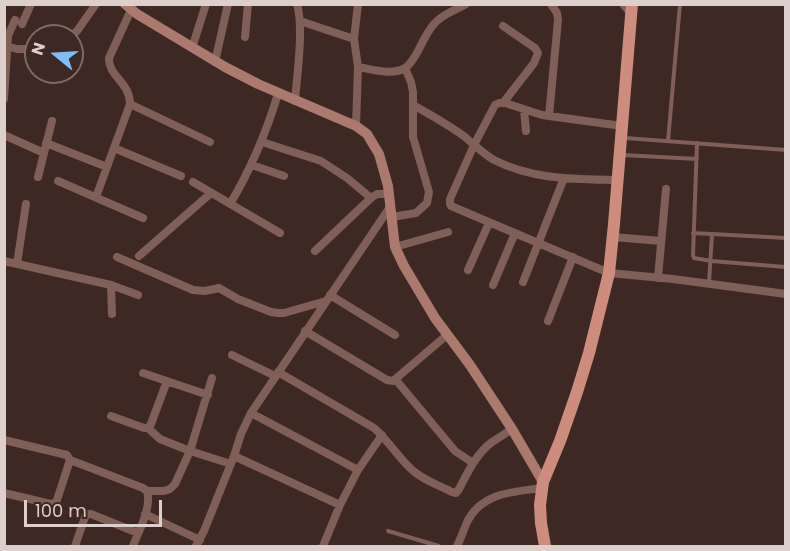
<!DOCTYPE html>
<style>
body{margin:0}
#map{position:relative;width:790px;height:551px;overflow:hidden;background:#3e2824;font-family:Poppins,sans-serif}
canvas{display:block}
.frame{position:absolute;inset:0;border:6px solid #ddcfcb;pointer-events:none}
.north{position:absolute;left:24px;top:24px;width:60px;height:60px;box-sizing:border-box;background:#3e2824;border:2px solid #7e6b67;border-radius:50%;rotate:288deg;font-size:16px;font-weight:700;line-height:24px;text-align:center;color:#ddcfcb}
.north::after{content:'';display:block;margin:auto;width:21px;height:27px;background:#7dbef9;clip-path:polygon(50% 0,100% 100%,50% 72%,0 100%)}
.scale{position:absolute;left:24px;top:500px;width:138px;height:27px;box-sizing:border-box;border:3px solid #ddcfcb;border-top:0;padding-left:8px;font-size:18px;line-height:21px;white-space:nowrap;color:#ddcfcb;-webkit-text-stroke:4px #3e2824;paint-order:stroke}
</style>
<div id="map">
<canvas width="790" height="551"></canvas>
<div class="frame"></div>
<div class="north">N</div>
<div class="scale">100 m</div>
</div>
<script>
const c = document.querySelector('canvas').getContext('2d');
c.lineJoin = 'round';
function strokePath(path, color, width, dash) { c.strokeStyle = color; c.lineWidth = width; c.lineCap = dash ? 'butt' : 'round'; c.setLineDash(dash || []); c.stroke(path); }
strokePath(new Path2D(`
 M625,138L786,150
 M668,141L680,4
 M697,143L693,255L694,258L711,261L786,267
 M623,155L697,159
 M693,233L786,238
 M709,283L712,234
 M388,531L439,546`), '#7f5f58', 4);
strokePath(new Path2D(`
 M623,4L631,14
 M300,21L354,39
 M22,24L31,4
 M503,26L535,48L538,53L534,63L503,103
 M71,36L77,31L96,4
 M245,37L248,4
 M6,46L17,49H36
 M192,48L206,4
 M215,62L228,4
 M358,67C371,69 392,76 405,68C413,63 419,49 423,41C427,34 431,26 437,21C445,13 456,10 466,4
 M4,99L8,36L15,20
 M295,101C297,75 304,28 297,4
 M130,104L210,142
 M413,105C431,115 449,125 465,137C475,145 483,154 494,160C533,180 576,179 618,180
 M524,110L526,131
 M549,116L558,20L557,13L551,4
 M356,126L358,67L354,39L358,4
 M622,126L542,115L505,103H499L495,105L474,145L450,199V204L451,206L609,273L673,279L786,294
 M4,135L44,153
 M262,142L321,161L347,178L371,198
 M46,143L107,167
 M114,148L181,176
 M252,165L284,176
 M38,177L52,121
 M58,181L143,218
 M193,182L280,233
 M96,197L130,104C130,82 108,76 109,58L131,10
 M230,204C251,169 266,133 278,94
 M392,217L416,213L427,203L429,192L413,137V92L411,82L405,68
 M613,237L661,241
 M395,247L448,232
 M315,251L371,198L377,194H389
 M139,256L211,193
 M117,257L193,290L205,291L219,288L238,299L271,312L278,313H284L326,301
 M4,261L111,285L138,295
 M17,264L26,204
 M468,270L489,223
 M658,278L666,189
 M523,282L564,178
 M111,285L112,314
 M493,285L515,233
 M330,295L395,335
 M548,321L573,257
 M305,331L387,380L393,381L447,335
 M232,355L275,376
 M278,372L374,428C388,440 397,456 410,468C421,479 438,485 452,492L456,493L459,489C468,472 476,454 492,442C498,438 505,434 512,429
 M143,373L208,395
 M396,380L455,451L473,463
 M251,413L358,470
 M111,416L144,428H148L151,424L167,381
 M148,428L160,439L190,451L231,464
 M4,440L67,455L70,460L56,503L51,504L4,493
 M234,456L340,505
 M70,460L143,488L147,491C152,508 139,530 133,546
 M147,491H164L170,489L175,484L190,451L212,378
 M145,514L200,540
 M75,546L85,517L87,514H91L138,533
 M196,546L204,531L234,456L241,434L251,413L390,207
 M323,546L340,505L358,470L382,435
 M457,546C461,538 464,529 468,520C483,492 514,492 542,488`), '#7f5f58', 8);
strokePath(new Path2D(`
 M125,4L137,14L225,67L258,84L356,126L367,134L379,154L388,186L395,247L404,266L435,318L470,365L512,429L543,482`), '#ab796e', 10);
strokePath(new Path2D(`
 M545,546L541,523L540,505L543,482L560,441L577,392L589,353L609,273L614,224L632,4`), '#ce8c7f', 12);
</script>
